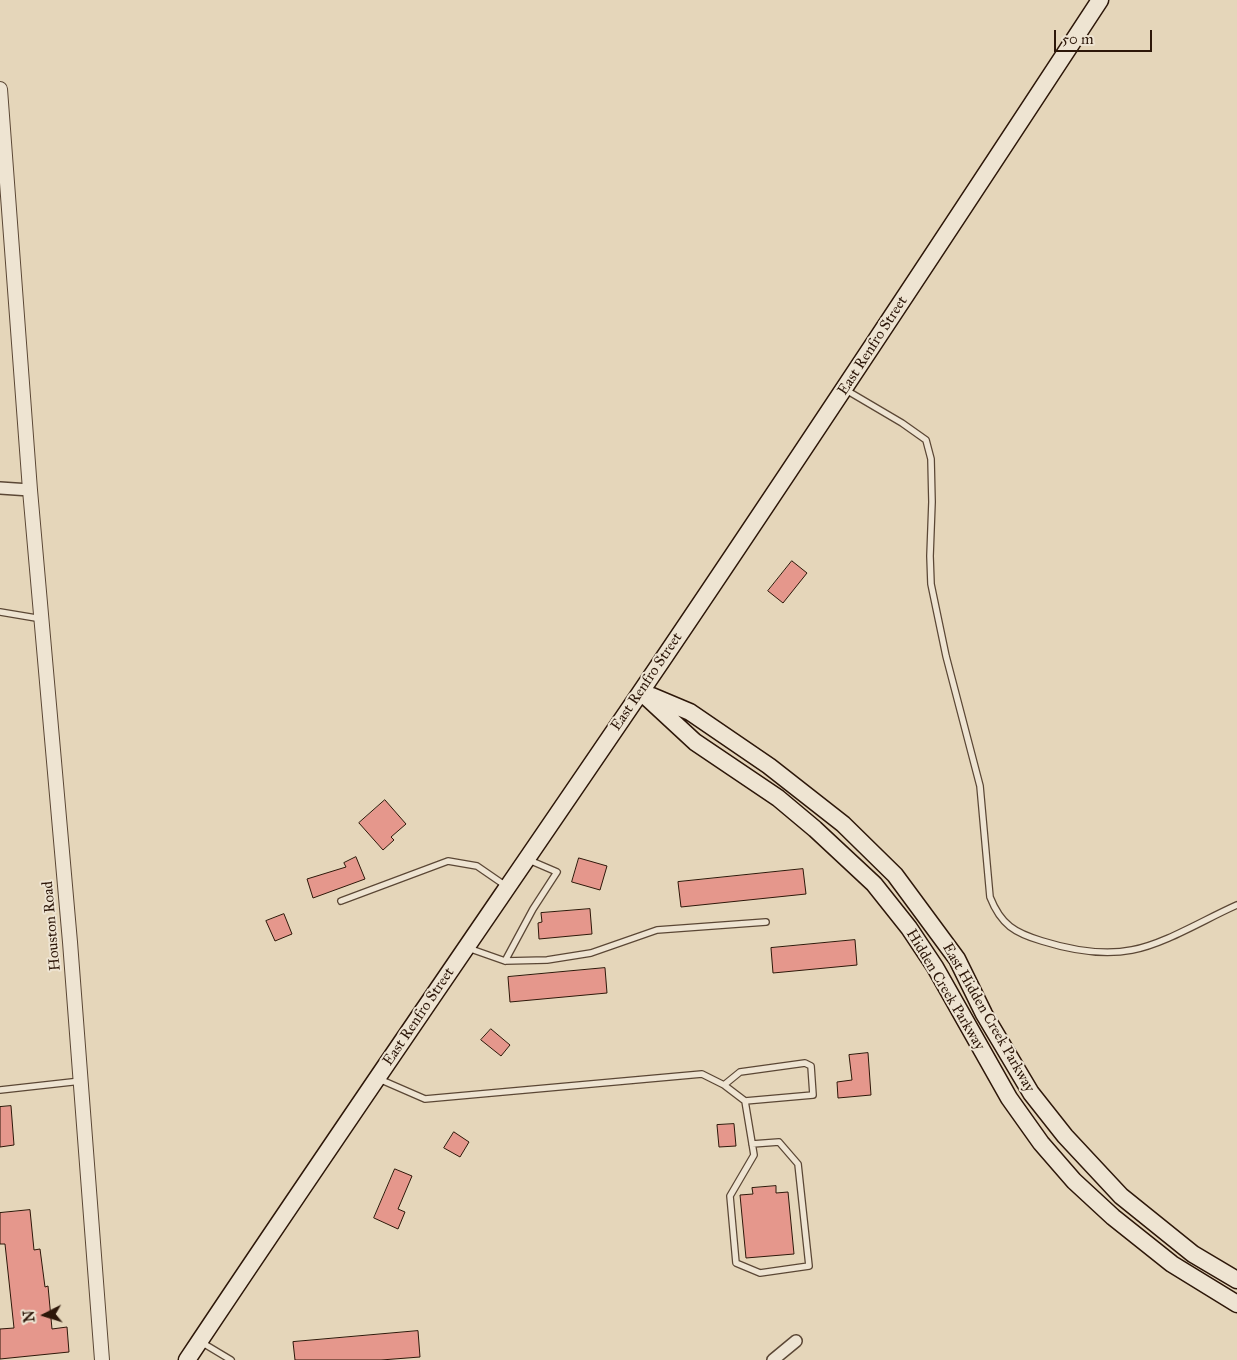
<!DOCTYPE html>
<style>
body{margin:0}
#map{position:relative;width:1237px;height:1360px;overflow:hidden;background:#e5d6ba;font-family:"IM FELL Great Primer",serif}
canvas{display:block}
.north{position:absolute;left:20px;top:1290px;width:50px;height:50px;-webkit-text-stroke:4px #eee4d2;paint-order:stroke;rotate:265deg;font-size:14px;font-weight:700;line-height:20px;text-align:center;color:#2d1709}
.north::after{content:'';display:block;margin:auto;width:18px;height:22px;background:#2d1709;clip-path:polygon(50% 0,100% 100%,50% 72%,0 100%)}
.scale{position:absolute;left:1054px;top:30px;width:98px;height:22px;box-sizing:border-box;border:2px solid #2d1709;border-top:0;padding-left:6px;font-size:15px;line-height:18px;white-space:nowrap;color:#2d1709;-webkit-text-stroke:4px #eee4d2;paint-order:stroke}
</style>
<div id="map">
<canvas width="1237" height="1360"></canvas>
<div class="north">N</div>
<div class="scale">50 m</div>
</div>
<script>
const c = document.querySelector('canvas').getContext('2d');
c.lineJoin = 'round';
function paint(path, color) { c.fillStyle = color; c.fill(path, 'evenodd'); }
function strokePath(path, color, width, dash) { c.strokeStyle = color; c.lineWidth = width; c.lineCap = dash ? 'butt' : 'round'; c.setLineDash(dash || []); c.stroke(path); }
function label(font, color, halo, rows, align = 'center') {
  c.font = font + ' "IM FELL Great Primer",serif'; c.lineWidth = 4; c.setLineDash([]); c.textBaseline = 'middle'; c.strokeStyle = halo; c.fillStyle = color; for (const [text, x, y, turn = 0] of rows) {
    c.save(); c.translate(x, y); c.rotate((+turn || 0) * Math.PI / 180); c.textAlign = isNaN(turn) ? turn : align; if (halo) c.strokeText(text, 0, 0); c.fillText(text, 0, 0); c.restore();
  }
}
const building = new Path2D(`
 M792,561L807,573L783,603L768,591Z
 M385,800L406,824L391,837L394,840L383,850L359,823Z
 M356,857L365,879L313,898L307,879L346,867L344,863Z
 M579,858L607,866L600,890L572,882Z
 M803,869L806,894L681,907L678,882Z
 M590,909L592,934L539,939L538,923L542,922L541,913Z
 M284,914L292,934L275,941L266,921Z
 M855,940L857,965L773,973L771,948Z
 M605,968L607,993L510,1002L508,977Z
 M491,1029L510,1045L501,1056L481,1040Z
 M868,1053L871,1095L838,1098L837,1082L852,1080L849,1055Z
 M11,1106L14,1145L0,1147V1107Z
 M734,1124L736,1146L719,1147L717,1125Z
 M454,1132L469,1142L460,1157L444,1148Z
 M395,1169L412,1176L398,1209L405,1212L398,1229L374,1218Z
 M776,1186V1193L788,1192L794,1254L746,1258L740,1195L753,1194L752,1188Z
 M30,1210L34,1250L40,1249L45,1287L48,1286L52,1329L67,1327L69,1352L0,1359V1329L14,1328L5,1244H0V1213Z
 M418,1331L420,1357L381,1360H295L293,1342Z`);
paint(building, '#e5978c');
strokePath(building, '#2d1709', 1);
const service = new Path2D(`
 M846,390L902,423L926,440L931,459L932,502L930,556L931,584L946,656L980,786L990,897C1001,925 1015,933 1042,941C1071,950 1102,956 1132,950C1165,944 1205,919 1237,905
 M0,612L42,619
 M341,901L448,861L477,866L506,886
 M468,948L505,961L547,960L591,953L657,930L766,922
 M505,961L533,909L557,872L529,860
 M379,1079L425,1099L702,1074L724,1085L745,1101L754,1155L730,1196L736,1263L760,1273L809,1266L798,1164L779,1142L752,1144
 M724,1085L740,1072L805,1063L811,1066L813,1095L745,1101
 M0,1090L81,1081
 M201,1342L231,1360`);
const minor = new Path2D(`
 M0,488L30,490
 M773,1360L796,1341`);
const tertiary = new Path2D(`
 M0,89L30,490L70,942L102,1360`);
const secondary = new Path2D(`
 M641,692L695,742L778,798L815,829L874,884L909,928L935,967L1009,1098L1041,1143L1074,1181L1113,1217L1172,1264L1237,1304
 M652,696L690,712L769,766L843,824L895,875L957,959L984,1014L1031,1093L1065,1136L1121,1196L1193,1254L1237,1280
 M187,1360C336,1136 489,915 640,693C796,463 948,232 1100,0`);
strokePath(service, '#5b4735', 8);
strokePath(minor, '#5b4735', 14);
strokePath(tertiary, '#5b4735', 16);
strokePath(secondary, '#2d1709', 19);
strokePath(service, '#eee4d2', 5.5);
strokePath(minor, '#eee4d2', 11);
strokePath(tertiary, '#eee4d2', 14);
strokePath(secondary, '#eee4d2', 16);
label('15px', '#2d1709', '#eee4d2', [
 ["East Renfro Street",873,346,-57],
 ["East Renfro Street",647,682,-56],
 ["Houston Road",52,926,-95],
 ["Hidden Creek Parkway",945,990,59],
 ["East Renfro Street",419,1017,-56],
 ["East Hidden Creek Parkway",988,1018,60]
]);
</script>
